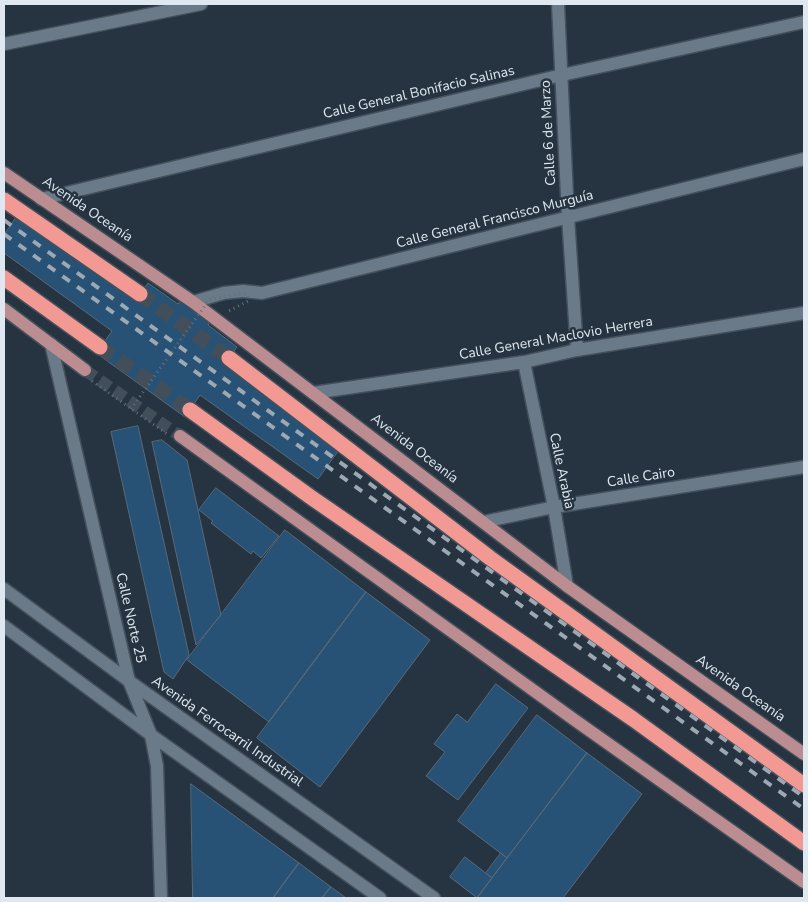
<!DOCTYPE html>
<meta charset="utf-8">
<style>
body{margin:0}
#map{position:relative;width:808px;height:902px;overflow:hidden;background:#263441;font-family:"Nunito Sans",sans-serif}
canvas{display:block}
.frame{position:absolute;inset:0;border:5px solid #dfe8f0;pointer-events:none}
</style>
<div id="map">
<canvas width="808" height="902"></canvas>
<div class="frame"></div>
</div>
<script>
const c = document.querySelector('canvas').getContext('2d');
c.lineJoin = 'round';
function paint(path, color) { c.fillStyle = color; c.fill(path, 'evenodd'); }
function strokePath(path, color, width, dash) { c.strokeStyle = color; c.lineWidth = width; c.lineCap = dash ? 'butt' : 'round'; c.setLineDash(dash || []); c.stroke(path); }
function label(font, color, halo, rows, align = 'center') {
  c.font = font + ' "Nunito Sans",sans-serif'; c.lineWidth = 5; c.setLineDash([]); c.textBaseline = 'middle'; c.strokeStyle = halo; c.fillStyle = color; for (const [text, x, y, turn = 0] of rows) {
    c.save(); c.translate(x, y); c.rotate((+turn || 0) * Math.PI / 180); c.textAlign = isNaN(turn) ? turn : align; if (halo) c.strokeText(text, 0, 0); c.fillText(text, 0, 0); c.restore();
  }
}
const building = new Path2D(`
 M18,215L136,300L148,283L178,304L182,299L211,320L208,325L237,347L225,364L341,447L318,479L200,395L185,417L96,353L112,331L4,253V235Z
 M138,426L189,655L173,679L164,672L111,432Z
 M162,440L187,460L221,615L196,645L152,442Z
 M216,488L279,536L261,558L253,551L251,554L211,523L213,521L199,510Z
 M285,530L366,592L269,722L187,660Z
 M366,592L430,640L320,787L257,738Z
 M496,684L528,708L458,800L426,776L445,752L434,744L457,714L467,722Z
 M537,715L587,753L507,858L458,821Z
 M587,753L642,794L563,898H477Z
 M191,784L299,863L273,898H193Z
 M501,853L507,858L492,878L486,873Z
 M465,857L492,878L477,898L450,877Z
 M299,863L331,887L322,898H273Z
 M331,887L346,898H322Z`);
paint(building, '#275276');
strokePath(building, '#596977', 1);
strokePath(new Path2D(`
 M85,370L180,436`), '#424f5b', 12, [12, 6]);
strokePath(new Path2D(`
 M140,294L229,358
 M100,347L190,410`), '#424f5b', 15, [15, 8]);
const minor = new Path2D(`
 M558,4L568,217L577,350
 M4,44L201,4
 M41,199L562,75L804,22
 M193,302L224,293L243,291L262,293L804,159
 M51,344L129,681L151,735L157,766L161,898
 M524,362L554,507L567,586
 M313,393L524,362L577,350L804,313
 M483,522L554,507L804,467
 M4,589L129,681L434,898
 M4,626L151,735L380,898`);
const major = new Path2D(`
 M4,173L193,302L567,586L804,754
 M4,309L85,370
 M180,436L576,721L804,882`);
const highway = new Path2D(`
 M4,200L140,294
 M4,278L100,347
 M229,358L490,558L804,785
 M190,410L312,498L633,719L804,843`);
strokePath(minor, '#44505b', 15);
strokePath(major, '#44505b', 15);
strokePath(highway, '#44505b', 18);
strokePath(new Path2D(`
 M92,381L167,434`), '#64707c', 3, [1, 4]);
strokePath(minor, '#6a7a89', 12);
strokePath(major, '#bc8d90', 12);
strokePath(highway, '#f29994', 15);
strokePath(new Path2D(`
 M4,220L804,797
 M4,234L804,809`), '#9da8b2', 4, [9, 9]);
strokePath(new Path2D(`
 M131,409L209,300L244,293L248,296V301L229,311`), '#64707c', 3, [1, 4]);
label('14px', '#dfe8f0', '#263441', [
 ["Calle General Bonifacio Salinas",419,93,-13],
 ["Calle 6 de Marzo",549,133,-93],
 ["Avenida Oceanía",87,210,34],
 ["Calle General Francisco Murguía",495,220,-14],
 ["Calle General Maclovio Herrera",556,339,-10],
 ["Avenida Oceanía",414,449,37],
 ["Calle Arabia",561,471,78],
 ["Calle Cairo",641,478,-9],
 ["Calle Norte 25",130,618,77],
 ["Avenida Oceanía",740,689,35],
 ["Avenida Ferrocarril Industrial",227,732,35]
]);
</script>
